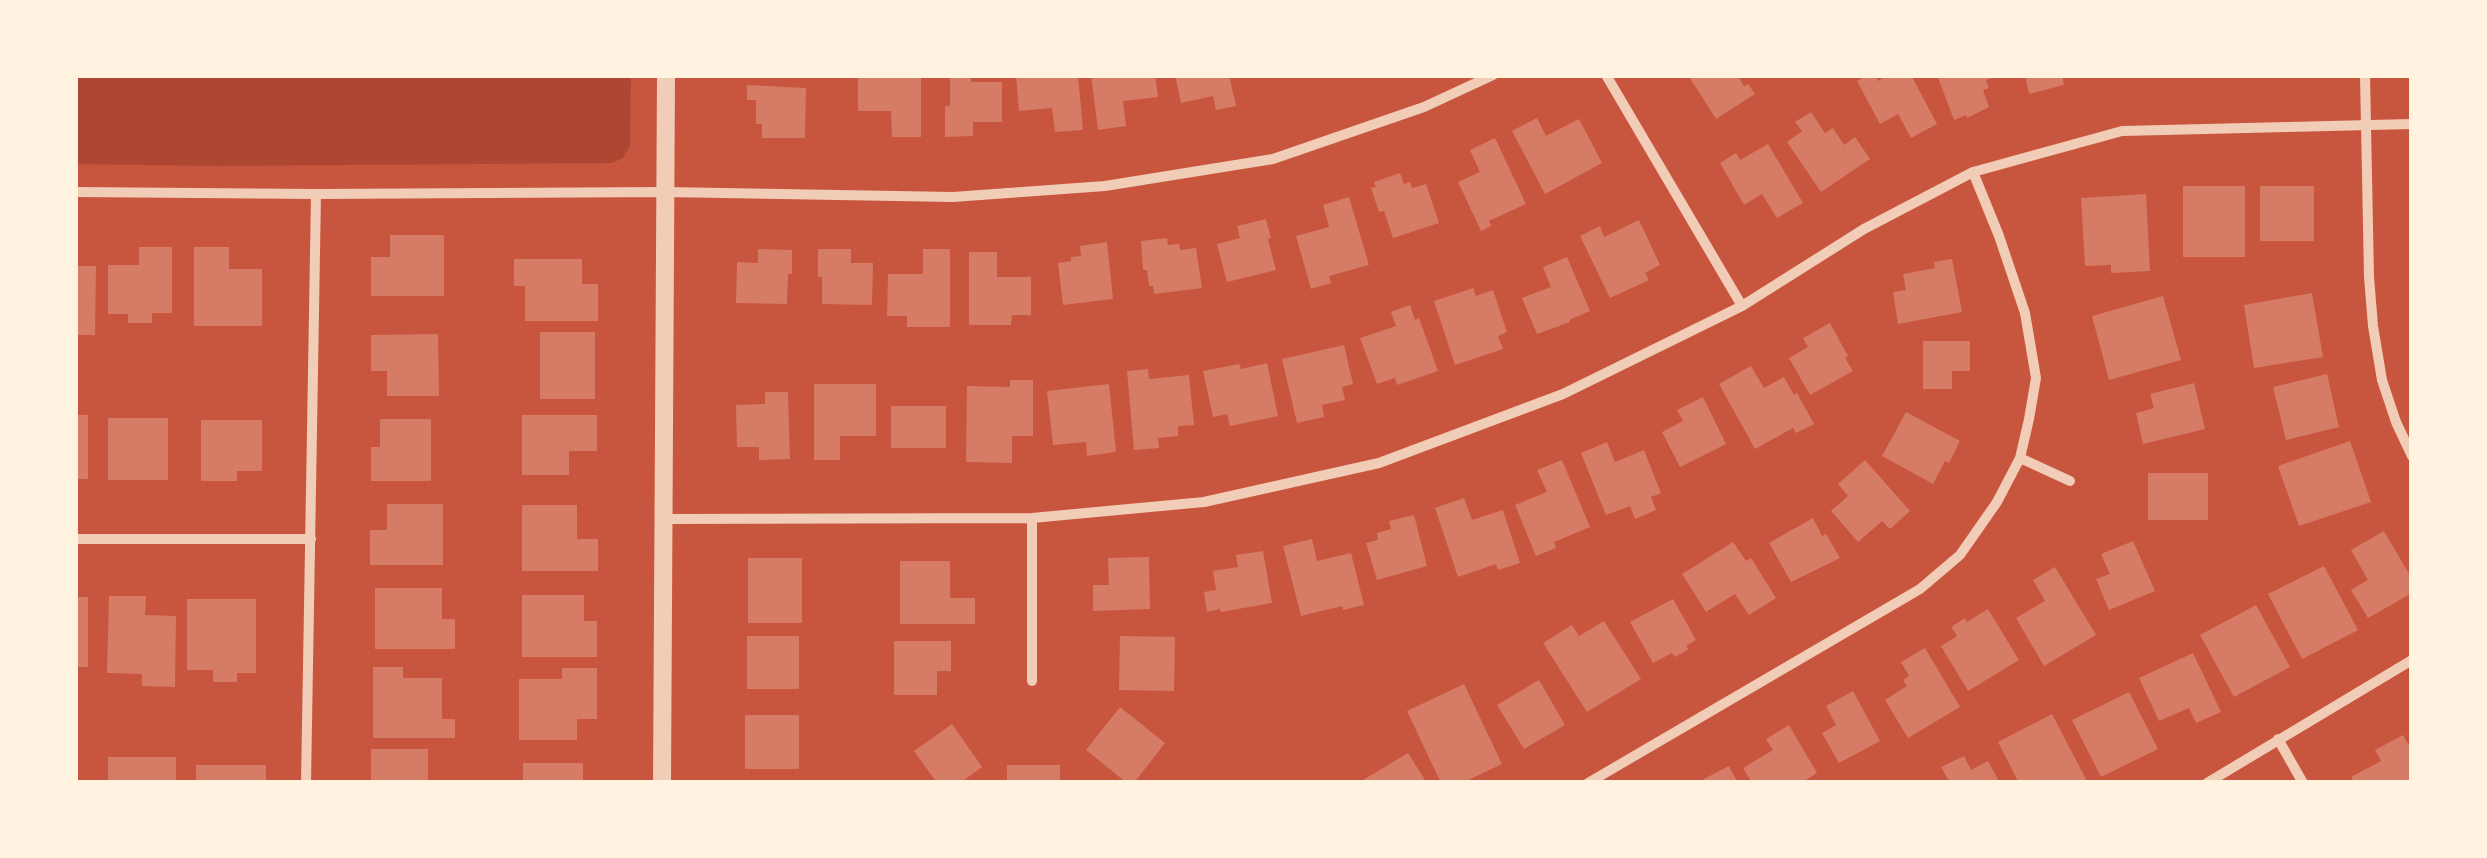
<!DOCTYPE html>
<style>
body{margin:0}
#map{position:relative;width:2487px;height:858px;overflow:hidden;background:#c8553d;font-family:"IBM Plex Sans",sans-serif}
canvas{display:block}
.frame{position:absolute;inset:0;border:78px solid #fff3e0;pointer-events:none}
</style>
<div id="map">
<canvas width="2487" height="858"></canvas>
<div class="frame"></div>
</div>
<script>
const c = document.querySelector('canvas').getContext('2d');
c.lineJoin = 'round';
function paint(path, color) { c.fillStyle = color; c.fill(path, 'evenodd'); }
function strokePath(path, color, width, dash) { c.strokeStyle = color; c.lineWidth = width; c.lineCap = dash ? 'butt' : 'round'; c.setLineDash(dash || []); c.stroke(path); }
paint(new Path2D(`
 M75,75H631L630,146L623,158L612,163L216,166L75,164Z`), '#ae4732');
paint(new Path2D(`
 M858,75H921V137H892L891,111H858Z
 M950,75H971V82H1002V122H973V136L945,137V106H950Z
 M1016,75H1078L1083,130L1055,132L1052,108L1019,111Z
 M1091,75H1155L1158,97L1123,101L1126,126L1098,130Z
 M1175,75H1229L1236,106L1216,110L1213,96L1181,103Z
 M1688,75H1737L1744,86L1748,84L1755,94L1716,119Z
 M1868,75H1875L1878,81L1888,75H1911L1937,124L1911,138L1898,114L1880,124L1857,81Z
 M1937,75H1999L1986,80L1989,88L1983,90L1989,107L1967,118L1966,115L1954,120Z
 M2025,75H2062L2064,85L2029,94Z
 M747,85L806,88L805,138H762V124H756V100H747Z
 M1811,112L1825,133L1833,128L1844,145L1855,137L1870,159L1821,192L1787,142L1802,131L1795,122Z
 M1537,118L1546,136L1579,119L1602,163L1545,194L1512,131Z
 M1495,138L1526,204L1489,221L1491,226L1481,231L1458,182L1480,172L1470,150Z
 M1768,144L1803,203L1777,218L1762,194L1744,205L1720,163L1736,153L1740,160Z
 M1400,173L1404,184L1410,182L1412,188L1426,184L1439,223L1393,238L1384,211L1379,212L1371,188L1376,187L1374,182Z
 M2183,186H2245V257H2183Z
 M2260,186H2314V241H2260Z
 M2146,194L2150,271L2111,273V265L2085,266L2081,198Z
 M1349,197L1369,265L1329,276L1331,283L1311,289L1296,236L1329,227L1323,205Z
 M1266,219L1271,238L1268,239L1276,270L1227,282L1217,244L1240,238L1237,226Z
 M1639,220L1660,265L1645,273L1649,280L1610,298L1580,236L1600,226L1604,237Z
 M390,235H444V296H371V257H390Z
 M1167,238L1168,245L1179,244L1180,250L1196,248L1202,288L1154,294L1153,286H1149L1147,270H1143L1141,241Z
 M1107,242L1113,299L1063,305L1058,263L1071,261V257L1081,256L1080,246Z
 M139,247H172V313H152V323H128V314H108V265H139Z
 M194,247H229V269H262V326H194Z
 M758,249L792,250V274H788L787,304L736,303L737,262L758,263Z
 M818,249H851V263H873L872,305L822,304V277H818Z
 M923,249H950V327H907V316H887L888,274H923Z
 M969,252H997V277H1031V315H1012L1011,325H969Z
 M1567,257L1590,311L1569,320L1570,322L1537,334L1522,298L1551,287L1543,267Z
 M514,259H582V284H598V321H525V286H514Z
 M1952,259L1962,312L1898,324L1893,292L1906,290L1903,274L1935,268L1934,262Z
 M75,266H96L95,335H75Z
 M1473,288L1476,296L1493,290L1507,332L1498,336L1503,349L1455,365L1434,301Z
 M2312,293L2323,357L2254,368L2244,305Z
 M2163,296L2181,360L2109,380L2092,316Z
 M1410,305L1415,320L1419,318L1438,371L1397,385L1395,378L1377,384L1360,338L1396,326L1391,312Z
 M1830,323L1848,356L1845,358L1853,371L1810,395L1789,358L1808,347L1803,338Z
 M540,332H595V399H540Z
 M438,334L439,396H387V371H371V335Z
 M1923,341H1970V371H1952V389H1923Z
 M1344,345L1353,384L1342,387L1345,400L1322,405L1324,417L1297,423L1282,359Z
 M1267,363L1278,416L1230,426L1227,414L1213,417L1203,371L1239,364L1241,369Z
 M1751,366L1764,388L1784,377L1794,395L1797,393L1814,424L1796,433L1793,428L1755,449L1719,384Z
 M1148,369L1149,379L1189,375L1194,425L1178,426V436L1158,438L1159,448L1134,450L1127,371Z
 M2327,374L2339,427L2286,440L2273,387Z
 M1010,380H1033V436H1012V463L966,462L967,386L1010,387Z
 M2194,383L2205,429L2143,444L2136,413L2154,408L2150,394Z
 M814,384H876V436H840V460H814Z
 M1109,384L1116,452L1087,456L1086,442L1053,445L1047,391Z
 M765,392H788L790,459L759,460V447H737L736,405L765,404Z
 M1703,397L1726,444L1680,467L1662,432L1683,421L1677,410Z
 M891,406H946V448H891Z
 M1906,412L1960,441L1949,463L1945,461L1933,484L1882,456Z
 M75,415H88V479H75Z
 M522,415H597V451H569V475H522Z
 M108,418H168V480H108Z
 M380,419H431V481H371V447H380Z
 M201,420H262V471H237V481H201Z
 M2350,441L2371,502L2299,526L2278,466Z
 M1607,442L1615,462L1644,450L1661,493L1651,497L1656,510L1635,519L1630,506L1606,515L1581,453Z
 M1562,460L1590,527L1554,542L1556,548L1536,556L1515,505L1547,492L1537,470Z
 M1865,460L1910,511L1890,529L1882,521L1858,542L1831,511L1848,496L1838,484Z
 M2148,473H2208V520H2148Z
 M1464,498L1472,520L1503,510L1520,563L1498,570L1496,564L1458,577L1435,508Z
 M387,504H443V565H370V530H387Z
 M522,505H577V539H598V571H522Z
 M1414,515L1427,566L1377,580L1366,543L1378,540L1377,533L1391,529L1389,521Z
 M1813,518L1822,536L1826,534L1840,558L1791,582L1769,543Z
 M2384,531L2412,579V593L2368,618L2351,590L2368,580L2351,550Z
 M1312,539L1317,561L1351,553L1364,605L1343,610L1342,606L1301,616L1283,546Z
 M2133,541L2155,591L2109,610L2096,579L2110,574L2101,554Z
 M1733,542L1746,561L1751,558L1776,598L1749,615L1735,594L1706,612L1682,574Z
 M1263,551L1272,603L1221,612L1220,609L1207,612L1204,592L1216,590L1213,571L1238,567L1236,555Z
 M1149,557L1150,609L1093,611V585H1109L1108,558Z
 M748,558H802V623H748Z
 M900,561H950V598H975V624H900Z
 M2324,566L2358,630L2302,659L2268,594Z
 M2055,567L2096,635L2044,666L2016,618L2045,601L2033,580Z
 M375,588H442V619H455V649H375Z
 M522,595H584V621H597V657H522Z
 M109,596H146L145,615L176,616L175,687L142,686V674L107,673Z
 M75,597H88V667H75Z
 M187,599H256V673H237V682H213V670H187Z
 M1673,599L1696,640L1686,646L1689,649L1675,657L1672,653L1653,663L1630,622Z
 M2256,605L2290,667L2234,697L2200,635Z
 M1988,609L2019,660L1968,691L1941,646L1957,636L1951,627L1965,618L1967,622Z
 M1604,621L1641,679L1587,712L1543,643L1572,625L1579,636Z
 M747,636H799V689H747Z
 M1120,636L1175,637L1174,691L1119,690Z
 M894,641H951V671H937V695H894Z
 M1925,648L1960,707L1908,738L1885,700L1907,686L1903,680L1909,676L1901,662Z
 M2193,653L2221,712L2196,723L2189,708L2159,721L2139,678Z
 M373,667H403V678H442V719H455V738H373Z
 M562,668H597V719H577V740H519V679H562Z
 M1539,680L1565,725L1524,749L1497,705Z
 M1464,684L1502,764L1462,783H1441L1407,711Z
 M1853,691L1880,741L1839,763L1822,733L1836,725L1826,706Z
 M2129,692L2158,749L2101,777L2072,720Z
 M1120,707L1165,743L1134,783H1127L1086,750Z
 M2052,714L2088,783H2019L1998,742Z
 M745,715H799V769H745Z
 M952,724L982,767L960,783H937L914,751Z
 M1789,725L1817,773L1801,783H1752L1743,768L1773,750L1766,739Z
 M2403,735L2412,751V783H2355L2351,777L2381,761L2375,750Z
 M371,749H428V783H371Z
 M1408,753L1427,783H1358Z
 M1964,756L1971,770L1988,761L2000,783H1950L1941,767Z
 M108,757H176V783H108Z
 M523,763H583V783H523Z
 M196,765H266V783H196Z
 M1007,765H1060V783H1007Z
 M1729,766L1738,783H1704L1702,780Z`), '#d67c66');
strokePath(new Path2D(`
 M1606,75L1742,306
 M2365,75L2369,277L2373,326L2382,380L2396,422L2412,456
 M75,192L316,194L665,192L953,197L1105,186L1273,159L1424,107L1493,75
 M2020,458L2070,481
 M664,519L1032,518L1204,502L1379,463L1563,394L1742,306L1864,229L1973,172L2122,131L2412,124
 M75,539H311
 M1032,681V518
 M2278,739L2303,783
 M306,783L316,194
 M1588,783L1920,589L1960,555L1997,502L2020,458L2029,419L2036,378L2025,313L1999,236L1973,172
 M2207,783L2412,660`), '#f1ccb7', 10);
strokePath(new Path2D(`
 M662,783L666,75`), '#f1ccb7', 18);
</script>
